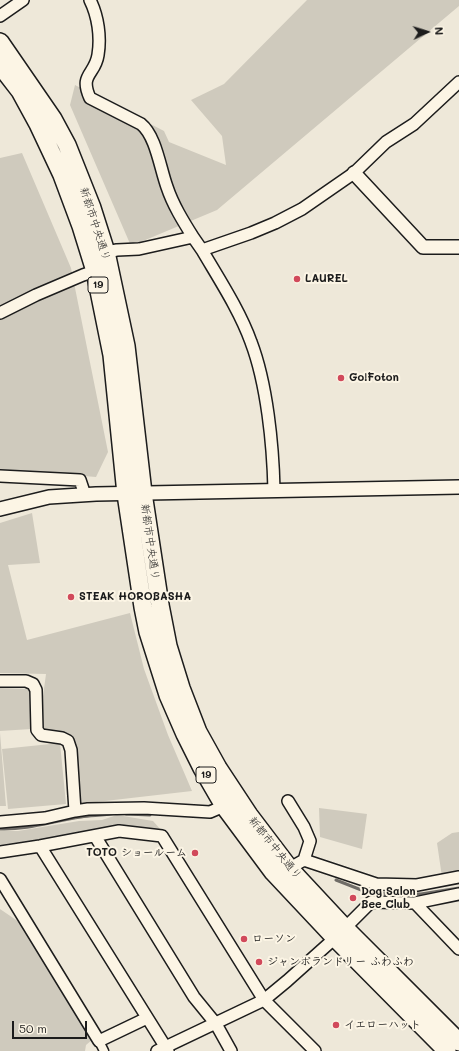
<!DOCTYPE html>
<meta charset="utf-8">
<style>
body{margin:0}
#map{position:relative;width:459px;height:1051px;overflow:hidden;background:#eee8d9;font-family:Mali,sans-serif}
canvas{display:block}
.north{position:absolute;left:407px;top:12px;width:40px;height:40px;-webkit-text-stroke:3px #fcf5e5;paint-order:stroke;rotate:86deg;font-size:11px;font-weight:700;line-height:16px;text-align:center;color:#1c1c1c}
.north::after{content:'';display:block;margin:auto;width:14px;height:18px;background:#1c1c1c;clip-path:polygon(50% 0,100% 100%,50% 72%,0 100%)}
.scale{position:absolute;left:12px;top:1021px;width:75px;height:18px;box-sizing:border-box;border:2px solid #1c1c1c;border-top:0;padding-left:5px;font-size:12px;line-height:14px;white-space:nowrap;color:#1c1c1c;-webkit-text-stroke:3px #fcf5e5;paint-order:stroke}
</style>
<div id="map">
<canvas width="459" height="1051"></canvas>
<div class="north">N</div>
<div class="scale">50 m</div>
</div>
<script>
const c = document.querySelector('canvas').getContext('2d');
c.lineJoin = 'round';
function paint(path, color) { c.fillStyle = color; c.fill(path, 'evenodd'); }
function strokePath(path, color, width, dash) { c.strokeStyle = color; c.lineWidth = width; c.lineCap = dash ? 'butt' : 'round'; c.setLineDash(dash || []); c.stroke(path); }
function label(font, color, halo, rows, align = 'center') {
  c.font = font + ' Mali,"Klee One",sans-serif'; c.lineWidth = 4; c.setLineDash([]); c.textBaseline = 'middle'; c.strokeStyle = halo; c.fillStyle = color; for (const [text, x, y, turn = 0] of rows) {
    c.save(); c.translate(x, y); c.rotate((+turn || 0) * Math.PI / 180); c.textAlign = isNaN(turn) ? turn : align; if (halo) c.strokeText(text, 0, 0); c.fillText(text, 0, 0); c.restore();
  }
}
paint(new Path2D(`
 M307,0H459V6L217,210L131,246L70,105L75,85L164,131L169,142L226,165L222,136L191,100L224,84Z
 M22,153L71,268L108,452L96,477L24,471L0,472V158Z
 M32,513L40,563L8,565L27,640L130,613L144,669L168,735L192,791L79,804L74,742L44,730L41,711L46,674L0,673V523Z
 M0,688L29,689L31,729L0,731Z
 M0,733L6,806H0Z
 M60,743L66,804L8,809L2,749Z
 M319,808L367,814L362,849L320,837Z
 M117,815L153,821L161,830L125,827L0,850V831H18L79,821L102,820Z
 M459,832V874L442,877L437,843L452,833Z
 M0,909L22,924L93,1039L86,1045L85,1051H0Z`), '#cfcabd');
strokePath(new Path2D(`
 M126,814L150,815
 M0,829C28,830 53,821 81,817C92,815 103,816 115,813
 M336,880L369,893L421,894L459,888`), '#6f6c67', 3);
const pedestrian = new Path2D(`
 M99,1041L104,1051`);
const minor = new Path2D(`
 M90,0C98,16 101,37 98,55C95,75 79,74 90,98L141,124C156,136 160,168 167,187C173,205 183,221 193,237
 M0,16L23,0
 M202,250C219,279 240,311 251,342C267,384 273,445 274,490
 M106,252L117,250L139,249L193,237L202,250L251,233L275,223L302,209L354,173L386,142L414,124L459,82
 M0,313L36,295L83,275L95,271
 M0,476L80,480L85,495
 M0,681H26L33,684L36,690L37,730L41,735L62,738L68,741L71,750L75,811
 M288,801L304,827L310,841L304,860L297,864
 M0,822L45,818L75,811L88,809L144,808L210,812L224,806
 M95,836L194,997L216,1024L231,1051
 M40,846L168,1051
 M0,852L40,846L119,831L162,836L264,1000L315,1051
 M304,860L376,884L417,885L459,877
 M0,879L99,1041L147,1018
 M415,903L459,949
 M157,1051L264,1000L287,981L335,938L371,902L415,903L459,894`);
const tertiary = new Path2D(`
 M354,173L423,247H459
 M0,509L49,497L96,494L459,487`);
const primary = new Path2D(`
 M0,42L53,119L67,145L92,208L106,252L126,346L143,493L160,605L168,646L181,688L198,732L218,768L249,815L290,869L345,928L459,1042
 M0,65L20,91L38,124L62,175L81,226L95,271L112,355L126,494L143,607L148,632L168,695L185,734L202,768L224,806L273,872L335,938L447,1051`);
strokePath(pedestrian, '#1c1c1c', 11);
strokePath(minor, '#1c1c1c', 14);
strokePath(tertiary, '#1c1c1c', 16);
strokePath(primary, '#1c1c1c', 20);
strokePath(pedestrian, '#fcf5e5', 8);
strokePath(minor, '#fcf5e5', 11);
strokePath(tertiary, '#fcf5e5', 13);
strokePath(primary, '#fcf5e5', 17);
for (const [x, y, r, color] of [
 [297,279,4,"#d1495b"],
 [341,378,4,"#d1495b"],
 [71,597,4,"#d1495b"],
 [195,853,4,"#d1495b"],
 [353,898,4,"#d1495b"],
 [244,939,4,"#d1495b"],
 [259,962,4,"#d1495b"],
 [336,1025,4,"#d1495b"]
]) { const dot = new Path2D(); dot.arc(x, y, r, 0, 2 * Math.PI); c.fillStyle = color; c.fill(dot); strokePath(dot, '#fcf5e5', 1.5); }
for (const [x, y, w] of [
 [98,285,20],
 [206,775,20]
]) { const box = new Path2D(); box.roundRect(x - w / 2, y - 8, w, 16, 3); c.fillStyle = '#fcf5e5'; c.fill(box); strokePath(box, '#1c1c1c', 1); }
label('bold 10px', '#1c1c1c', null, [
 ["19",98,285],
 ["19",206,775]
]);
label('11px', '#1c1c1c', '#fcf5e5', [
 ["新都市中央通り",95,224,72],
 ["新都市中央通り",150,542,82],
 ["新都市中央通り",275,848,51]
]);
label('bold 11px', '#1c1c1c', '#fcf5e5', [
 ["LAUREL",305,279],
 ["Go!Foton",349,378],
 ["STEAK HOROBASHA",79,597],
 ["TOTO ショールーム",187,853,"right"],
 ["Dog Salon",361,892],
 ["Bee Club",361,905],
 ["ローソン",252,939],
 ["ジャンボランドリー ふわふわ",267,962],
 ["イエローハット",344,1025]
], 'left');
</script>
